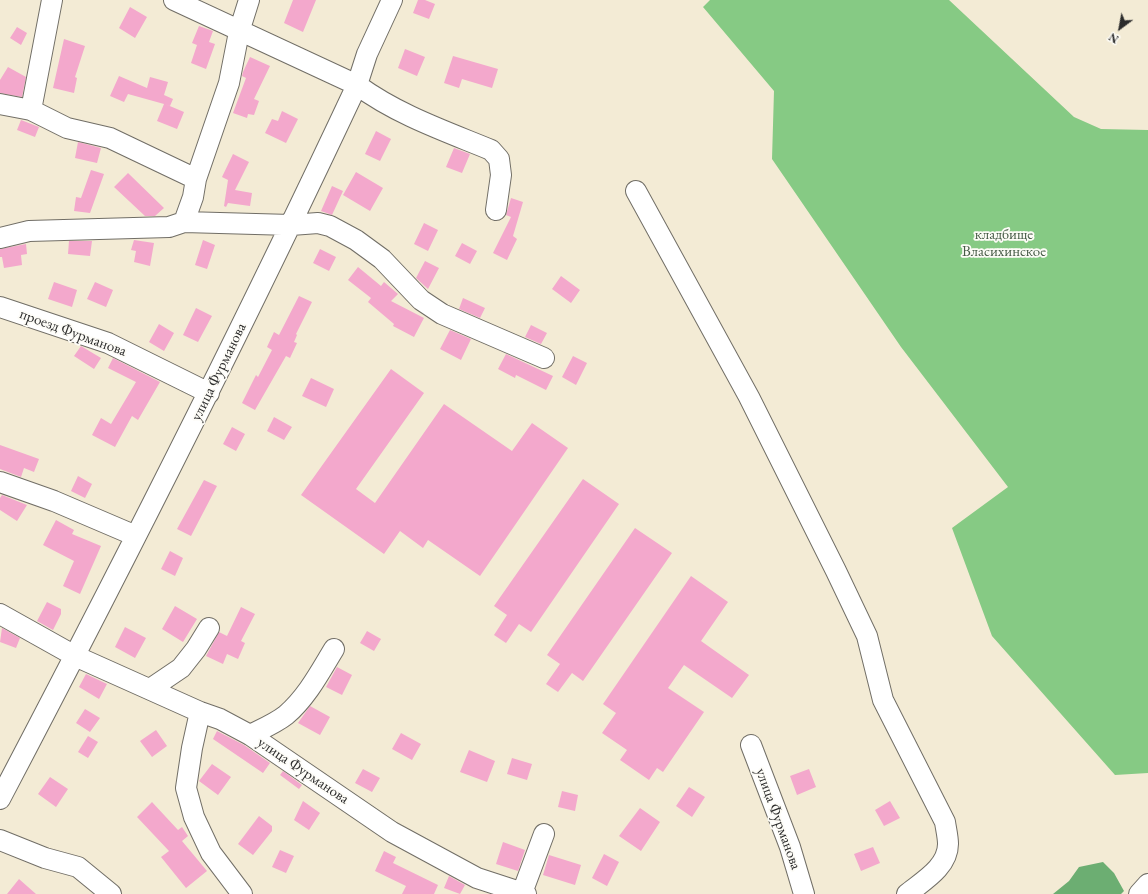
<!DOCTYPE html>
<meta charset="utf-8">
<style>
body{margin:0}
#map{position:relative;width:1148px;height:894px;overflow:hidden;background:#f3ebd5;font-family:"EB Garamond",serif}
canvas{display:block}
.north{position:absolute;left:1100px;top:8px;width:40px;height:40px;-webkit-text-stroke:3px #fdfcf7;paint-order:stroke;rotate:212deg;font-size:11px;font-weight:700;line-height:16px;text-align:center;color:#2b2b2b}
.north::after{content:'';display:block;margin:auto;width:14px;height:18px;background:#2b2b2b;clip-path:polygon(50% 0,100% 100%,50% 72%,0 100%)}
</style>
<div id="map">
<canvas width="1148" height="894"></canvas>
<div class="north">N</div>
</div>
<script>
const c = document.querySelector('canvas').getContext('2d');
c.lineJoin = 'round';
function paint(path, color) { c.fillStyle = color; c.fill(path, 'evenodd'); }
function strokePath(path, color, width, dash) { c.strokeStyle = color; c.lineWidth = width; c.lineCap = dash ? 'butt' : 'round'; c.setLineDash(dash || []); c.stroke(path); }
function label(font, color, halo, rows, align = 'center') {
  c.font = font + ' "EB Garamond",serif'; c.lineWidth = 3.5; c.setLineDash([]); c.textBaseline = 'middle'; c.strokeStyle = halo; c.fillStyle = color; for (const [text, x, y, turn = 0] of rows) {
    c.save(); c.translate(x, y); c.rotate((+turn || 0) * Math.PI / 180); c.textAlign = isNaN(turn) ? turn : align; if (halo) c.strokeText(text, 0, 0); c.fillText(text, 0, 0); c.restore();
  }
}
paint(new Path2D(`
 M710,0H949L1074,117L1101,129L1148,130V773L1115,775L992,636L952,528L1008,487L901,347L772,159L774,91L703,7Z`), '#86ca84');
paint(new Path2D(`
 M1103,862L1114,873L1124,891L1121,894H1053L1069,881L1079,867Z`), '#6cae72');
paint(new Path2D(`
 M293,0H316L303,32L284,23Z
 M418,0H425L435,4L429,19L413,13Z
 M130,7L147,17L135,38L119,28Z
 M199,26L213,31L209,42L215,44L206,69L191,63L197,45L192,43Z
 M17,27L27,33L21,45L10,38Z
 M64,39L85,46L75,77L77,78L74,93L53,88Z
 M405,49L425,57L417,76L398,68Z
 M453,56L498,69L492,88L462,79L459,88L444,83Z
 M250,57L270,66L254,99L259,101L254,115L248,114L247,118L233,113L246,78L242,76L243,72Z
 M8,67L26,77L22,97L0,93V80Z
 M119,76L147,88L150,77L168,82L164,95L173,99L170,106L165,104L184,112L177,129L157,121L164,104L128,94L124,102L110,96Z
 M282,111L298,119L286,143L265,133L272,119L278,121Z
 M21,120L39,127L35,137L17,130Z
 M376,131L391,139L380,161L365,154Z
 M78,142L101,148L97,163L75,158Z
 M454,148L470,154L462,173L446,167Z
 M233,154L249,162L235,190L252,193L250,206L228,203L226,207L224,206L228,180L222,177Z
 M91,170L104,174L90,213L74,211L76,197L81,198Z
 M356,172L383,188L370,211L343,195Z
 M128,173L164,208L155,216H145L114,187Z
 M332,186L343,191L332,215L321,211Z
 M511,198L523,202L513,236L517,239L507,260L493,253L511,217L506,215Z
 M424,223L438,230L428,251L414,244Z
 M134,240L154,243L150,266L134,262L136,251L131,250Z
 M203,240L215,245L207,269L195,265Z
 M69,241H92L90,256L68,254Z
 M462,243L477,251L470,264L455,256Z
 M26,244L27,254L21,255L22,265L4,268L2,257H0V249Z
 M320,249L336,257L329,271L313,263Z
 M425,261L439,268L428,289L416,278Z
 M358,267L381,286L384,282L398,294L391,301L424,318L414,337L393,326L394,324L368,302L371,298L348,280Z
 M561,276L580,290L571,303L552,289Z
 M54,282L77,290L72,307L48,299Z
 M95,282L113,290L106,307L87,299Z
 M299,296L312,302L296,334L297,335L294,342L297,343L290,358L286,356L255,410L242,403L256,375L258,377L272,350L267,347L274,332L279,335Z
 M463,298L485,308L480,318L459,309Z
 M196,308L212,316L198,342L183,335Z
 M159,324L174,333L164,351L149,342Z
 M531,325L547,333L541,344L525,337Z
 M450,330L471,339L461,360L440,349Z
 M81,346L101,358L94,369L74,356Z
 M506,354L553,376L546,390L516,375L515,378L498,369Z
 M573,356L587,363L576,385L562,377Z
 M113,358L160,382L138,420L132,416L115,447L92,435L101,418L111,424L136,382L108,368Z
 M391,369L424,393L356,489L375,503L444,404L512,451L532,423L568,448L480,576L428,540L423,548L400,531L384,554L301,495Z
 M311,378L334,389L326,407L302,396Z
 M274,417L292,427L284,440L267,431Z
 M232,427L245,434L236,451L223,444Z
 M0,445L39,459L34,472L24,468L21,477L0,469Z
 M78,476L92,484L85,498L71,491Z
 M583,479L619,504L531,632L519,624L506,643L494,635L507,615L494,606Z
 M204,480L217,486L191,536L177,529Z
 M2,495L27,505L17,521L0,510V498Z
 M56,520L74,530L72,534L101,546L80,594L63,586L74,561L43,545Z
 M635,528L672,553L583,681L572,673L558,692L546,684L560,664L547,655Z
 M170,551L183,558L175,576L161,569Z
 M691,576L728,602L701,641L749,675L732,698L684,665L668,688L704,712L663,772L657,768L649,780L620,760L627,750L602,733L616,713L603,704Z
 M47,602L61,609V614L53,630L37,621Z
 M175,606L197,619L183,642L162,629Z
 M241,607L255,614L241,641L245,643L238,659L227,654L223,664L206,656L219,632L227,636Z
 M125,627L146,638L135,658L115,647Z
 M2,628L20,638L16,648L0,642Z
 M367,631L381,639L374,651L360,643Z
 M337,667L352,675L342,695L326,687Z
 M86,674L107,684L99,699L79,687Z
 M310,706L330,717L320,735L298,723Z
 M85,709L100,718L90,732L76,723Z
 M156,730L167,746L152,757L140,741Z
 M217,731L244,745L270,763L263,773L213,739Z
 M401,733L421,744L412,760L392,749Z
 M88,736L98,742L88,758L78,752Z
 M469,750L495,761L487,782L460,772Z
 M512,758L532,764L527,780L507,774Z
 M212,764L231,777L218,795L199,781Z
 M363,769L380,778L372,792L355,783Z
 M809,769L816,787L797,795L790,776Z
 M283,771L302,785L299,789L280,775Z
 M50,777L68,789L56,807L38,794Z
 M689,787L705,797L692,817L676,806Z
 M562,791L578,795L575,811L558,807Z
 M303,801L320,813L309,830L294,820Z
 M890,801L900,818L884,826L875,810Z
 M152,802L178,830L182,827L188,836L182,841L207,871L186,888L161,857L169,851L137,817Z
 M640,808L660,822L641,851L619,836Z
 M259,816L272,826V831L253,855L238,844Z
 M503,842L525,850L518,871L496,864Z
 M873,847L880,863L861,871L854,854Z
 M280,850L294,856L286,873L272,867Z
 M384,851L396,857L393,863L438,885L434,894H402L406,886L375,871Z
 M604,854L619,862L607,886L592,878Z
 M549,855L581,865L575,885L543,875Z
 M449,876L465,885L460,894L444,888Z
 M19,879L36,894H7Z`), '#f3a8cc');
const minor = new Path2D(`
 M392,0L367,54L357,85C398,115 445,131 491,150L499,159L501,175L496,210
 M0,104L31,110L67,128L110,138L196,179
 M31,110L52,0
 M636,191L749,397L836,571L867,636L883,700L945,822C946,829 948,837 948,844C948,867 923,881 907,894
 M184,222L193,197L196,179L229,83L239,32L249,0
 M0,238L29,231L169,227L184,222L291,225L318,223L330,226L356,240L382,259L421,300L442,314L544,358
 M0,307L108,343L209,393
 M0,482L54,501L136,536
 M0,614L75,656L200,712L220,719L250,735L392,832L477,878L526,894
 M150,689L181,668L196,649L209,628
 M200,712L192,748L186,788L194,817L211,853L242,894
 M250,735C262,729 276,723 286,715C307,697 320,672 334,649
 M751,745L790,847L804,894
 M0,799C124,563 244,326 357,85L174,0
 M0,840L45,858L78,867L111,894
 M522,893L544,834
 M1139,894L1148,884`);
strokePath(minor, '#716e66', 22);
strokePath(minor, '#fff', 20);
label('15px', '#465b46', '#fdfcf7', [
 ["кладбище",1004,235],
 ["Власихинское",1004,252]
]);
label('15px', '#2b2b2b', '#fdfcf7', [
 ["проезд Фурманова",73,333,20],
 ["улица Фурманова",219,372,-64],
 ["улица Фурманова",303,771,34],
 ["улица Фурманова",778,819,70]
]);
</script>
